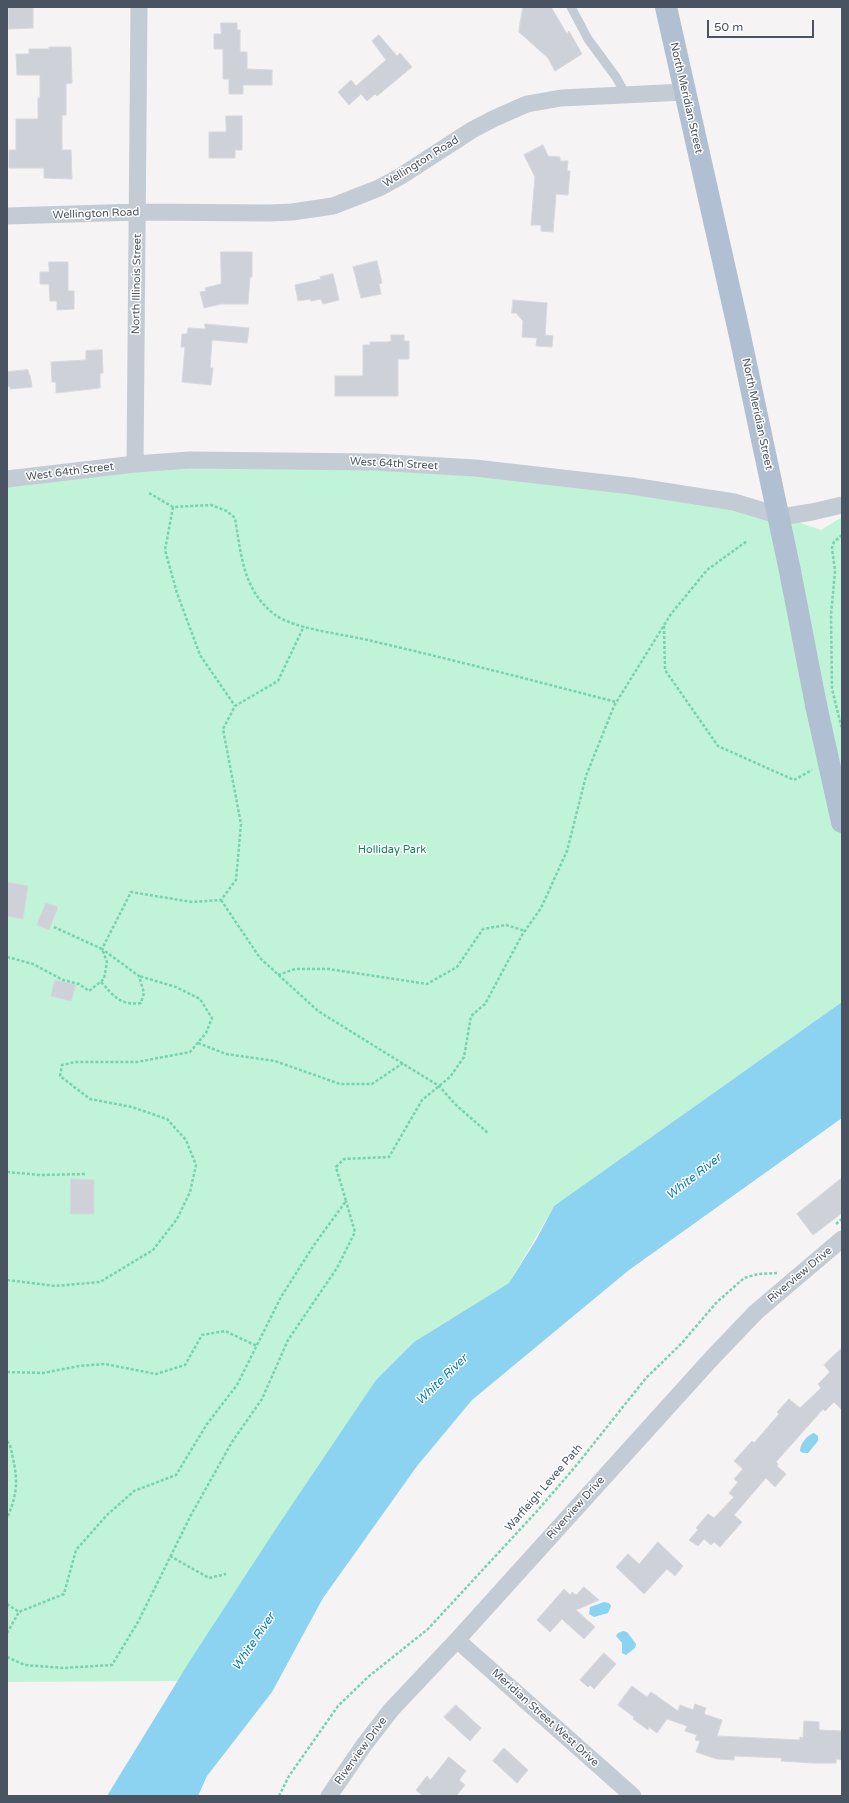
<!DOCTYPE html>
<style>
body{margin:0}
#map{position:relative;width:849px;height:1803px;overflow:hidden;background:#f5f3f3;font-family:"Varela Round",sans-serif}
canvas{display:block}
.frame{position:absolute;inset:0;border:8px solid #495361;pointer-events:none}
.scale{position:absolute;left:707px;top:20px;width:107px;height:18px;box-sizing:border-box;border:2px solid #495361;border-top:0;padding-left:5px;font-size:12px;line-height:14px;white-space:nowrap;color:#495361;-webkit-text-stroke:3px #fff;paint-order:stroke}
</style>
<div id="map">
<canvas width="849" height="1803"></canvas>
<div class="frame"></div>
<div class="scale">50 m</div>
</div>
<script>
const c = document.querySelector('canvas').getContext('2d');
c.lineJoin = 'round';
function paint(path, color) { c.fillStyle = color; c.fill(path, 'evenodd'); }
function strokePath(path, color, width, dash) { c.strokeStyle = color; c.lineWidth = width; c.lineCap = dash ? 'butt' : 'round'; c.setLineDash(dash || []); c.stroke(path); }
function label(font, color, halo, rows, align = 'center') {
  c.font = font + ' "Varela Round",sans-serif'; c.lineWidth = 3; c.setLineDash([]); c.textBaseline = 'middle'; c.strokeStyle = halo; c.fillStyle = color; for (const [text, x, y, turn = 0] of rows) {
    c.save(); c.translate(x, y); c.rotate((+turn || 0) * Math.PI / 180); c.textAlign = isNaN(turn) ? turn : align; if (halo) c.strokeText(text, 0, 0); c.fillText(text, 0, 0); c.restore();
  }
}
paint(new Path2D(`
 M374,462L632,486L777,515L821,530L842,517V1002L554,1206L509,1283L414,1342L376,1380L178,1681L7,1682V479L135,464Z`), '#c1f3d9');
paint(new Path2D(`
 M842,1002V1118L629,1270L472,1400L417,1466L323,1598L272,1692L207,1776L198,1796H107L191,1659L279,1524L376,1380L414,1342L509,1283L536,1240L554,1206Z
 M814,1433L818,1436V1441L808,1453H803L800,1451C800,1444 807,1435 814,1433Z
 M604,1602L609,1603L611,1606L608,1613L594,1617L589,1614L590,1607Z
 M623,1631L627,1632L636,1644L635,1648L626,1655L622,1653V1643L616,1636L618,1633Z`), '#8cd2f1');
const building = new Path2D(`
 M9,7H33V28L9,29Z
 M523,7H551L567,34L569,31L582,54L555,71L548,58L519,32Z
 M221,23H237V30H240V52H247V69L272,70V85H243V94H229V79H223V49H214V34H221Z
 M379,35L397,56L400,53L412,67L377,96L375,94L367,101L361,94L349,105L338,92L351,80L356,86L386,60L372,41Z
 M49,47H71L72,83L66,84V115H62V150H71L72,179L44,178V168H9V150H16V119H38V98H40V75H17L16,54H29V49H49Z
 M226,116H242V150H235V158H209V132H226Z
 M543,145L548,156L560,157V161H568L567,171H570L568,195L556,194L553,232L541,231V225H531L535,177L524,155Z
 M221,252H252V277H250L248,304H221L204,308L200,292L206,291L205,288L221,284Z
 M377,261L382,283L379,284L381,294L361,298L353,267Z
 M49,262H68V291H74V309L57,310V301H50L49,284H40V272H49Z
 M333,274L339,300L323,304L321,299L311,301L310,299L298,301L295,285L321,279L320,277Z
 M513,300L547,303L545,335L553,336L552,347L536,346L537,338L522,337L523,321L516,313H512Z
 M205,324L249,328L247,343L212,340L210,368H213L211,385L182,382L185,347H181L182,334H187L188,328L205,329Z
 M391,335H404V341H409V359H398V396H335V376H363V345H370V342H388L391,341Z
 M102,350L103,373H100V388L56,393V382H52L51,362L86,360V351Z
 M28,370L29,375H30L32,387L10,389V386L7,387V372Z
 M7,882L28,886L23,919L7,916Z
 M46,903L58,907L49,930L37,925Z
 M55,980L76,985L71,1001L51,996Z
 M842,1178V1213L813,1235L797,1214Z
 M71,1179L94,1180V1214H71Z
 M842,1348V1410L834,1402L825,1411L823,1409L776,1462L778,1464L777,1466L786,1474L775,1487L766,1478L734,1515L742,1522L720,1547L714,1542L711,1545L704,1539L698,1546L689,1540L698,1530L696,1528L708,1514L714,1518L734,1497L729,1493L738,1482L734,1479L743,1469L734,1461L752,1441L754,1443L779,1414L777,1412L789,1399L800,1408L821,1388L818,1384L830,1372L824,1365Z
 M658,1542L683,1566L675,1576L667,1569L644,1594L616,1567L628,1554L639,1564Z
 M584,1587L599,1600L576,1610L595,1627L584,1639L562,1619L550,1632L537,1620L564,1589L570,1595L572,1592L576,1595Z
 M604,1653L616,1664L594,1689L590,1685L588,1687L580,1680Z
 M632,1686L647,1697L651,1692L678,1711L680,1705L693,1710L695,1704L706,1708L704,1714L722,1720L717,1736L800,1740V1737L803,1738L804,1721L819,1722V1730L842,1731V1760L836,1759V1763H813L781,1761L782,1758L734,1756V1760L717,1759L696,1752L700,1741L695,1740L697,1735L685,1731L687,1726L667,1719L657,1733L649,1727L648,1730L633,1719L634,1717L618,1705Z
 M456,1705L481,1728L470,1741L444,1717Z
 M504,1748L528,1770L517,1783L493,1761Z
 M449,1757L466,1771L459,1780L465,1785L456,1796H423L416,1790L427,1776L430,1780Z`);
paint(building, '#ced1d7');
strokePath(building, '#d6d8de', 1);
strokePath(new Path2D(`
 M149,493L173,507L211,505L227,511L235,518C241,554 243,590 274,614C295,630 345,634 372,641C454,660 535,681 616,702
 M173,507L165,550L177,593L200,655L235,706
 M842,535L834,542L832,548L835,571L831,615L832,689L842,729
 M664,626L665,670L718,746L794,780L812,770
 M221,900L260,958L318,1011L439,1086L456,1105L488,1133
 M7,957L33,964L63,980L79,984L89,991L104,979L107,962L102,949L54,927
 M278,975L295,969H329L427,984L457,967L483,929L506,925L525,931
 M101,982C114,996 120,1006 141,1003L144,993L139,976L102,949L131,892L192,902L221,900L236,880L241,824L223,729L235,706L278,681L304,626
 M198,1043L226,1054L275,1061L340,1084H372L403,1063
 M7,1172L41,1175L86,1174
 M836,1224L842,1219
 M7,1280L55,1286L100,1282L153,1250L177,1219L190,1192L196,1165L186,1140L167,1119L132,1107L90,1099L60,1076L62,1065L75,1062H137L190,1052L206,1033L212,1018L200,999L176,987L139,976
 M7,1372L43,1373L79,1366L105,1364L156,1374L185,1365L202,1335L225,1331L257,1346
 M7,1441L10,1445C17,1475 20,1489 7,1518
 M170,1556L209,1578L226,1574
 M7,1604L19,1612L64,1594L76,1550L107,1515L134,1491L176,1475L207,1424L237,1385L281,1297L314,1245L346,1201L336,1167L344,1159L389,1157L422,1100L450,1077L464,1057L471,1016L485,1004L522,935L541,908L567,851L586,776L614,706L671,614L707,570L747,541
 M7,1633L19,1612
 M7,1657L25,1665L64,1668L112,1665L138,1622L191,1515L232,1442L262,1399L288,1340L337,1268L355,1232L346,1201
 M279,1796L289,1776L338,1706L368,1677L428,1629L538,1510L575,1467L646,1378L681,1344L716,1303L744,1278L758,1274L777,1273`), '#76d3af', 2.5, [3, 2]);
strokePath(new Path2D(`
 M571,7L588,39L616,77L626,95`), '#c3cbd4', 9);
strokePath(new Path2D(`
 M7,216L138,212L270,213L292,212L333,206L379,188L401,176L472,130L495,118L527,104L561,98L685,92
 M135,464L139,7
 M7,479L135,464L190,460L374,462L475,468L632,486L734,502L777,515L787,516L812,512L842,505
 M457,1640L633,1796
 M329,1796L364,1745L391,1710L457,1640L712,1358L756,1312L842,1239`), '#c3cbd4', 17);
strokePath(new Path2D(`
 M666,7L740,336L790,571L816,705`), '#b1bfd2', 22);
strokePath(new Path2D(`
 M816,705L842,822`), '#b1bfd2', 22);
label('11px', '#495361', '#fff', [
 ["North Meridian Street",686,98,77],
 ["Wellington Road",421,162,-32],
 ["Wellington Road",96,214,-2],
 ["North Illinois Street",137,284,-89],
 ["North Meridian Street",757,414,78],
 ["West 64th Street",394,464,3],
 ["West 64th Street",70,472,-7],
 ["Riverview Drive",800,1275,-40],
 ["Warfleigh Levee Path",544,1488,-49],
 ["Riverview Drive",576,1508,-48],
 ["Meridian Street West Drive",545,1718,42],
 ["Riverview Drive",361,1751,-54]
]);
label('11px', '#138356', '#fff', [
 ["Holliday Park",392,850]
]);
label('italic 12px', '#067bb1', '#fff', [
 ["White River",694,1177,-38],
 ["White River",442,1380,-44],
 ["White River",254,1642,-56]
]);
</script>
